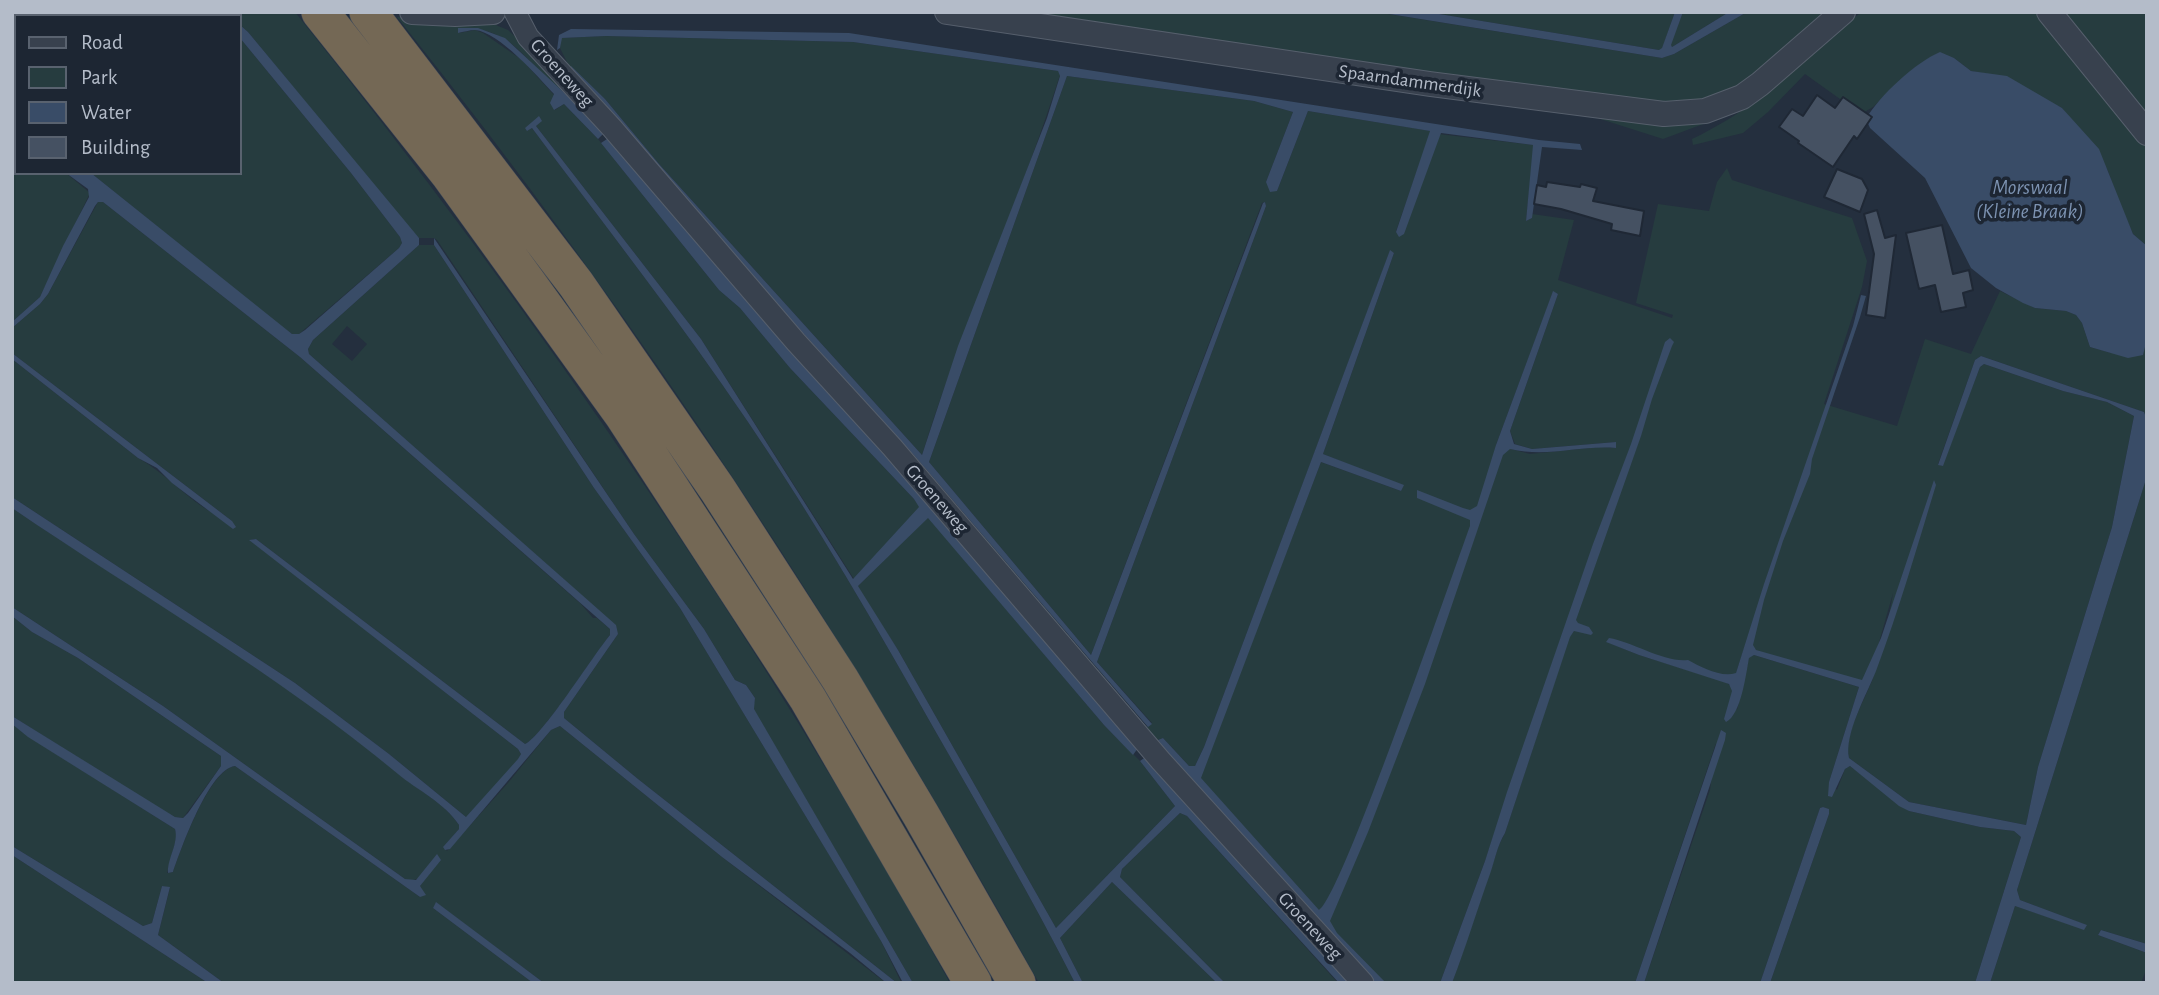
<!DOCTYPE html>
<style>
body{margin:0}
#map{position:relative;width:2159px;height:995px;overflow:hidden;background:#242f3e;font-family:"Alegreya Sans",sans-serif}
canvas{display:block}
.frame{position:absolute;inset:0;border:14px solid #b4bcc9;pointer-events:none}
.legend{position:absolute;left:14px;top:14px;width:228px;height:161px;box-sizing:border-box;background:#1d2633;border:2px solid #59626f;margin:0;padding:9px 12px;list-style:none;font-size:21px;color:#b4bcc9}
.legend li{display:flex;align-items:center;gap:14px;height:35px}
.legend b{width:35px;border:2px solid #59626f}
</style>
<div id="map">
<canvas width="2159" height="995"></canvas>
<div class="frame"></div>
<ul class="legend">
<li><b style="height:9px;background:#38414e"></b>Road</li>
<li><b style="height:19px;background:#263c3f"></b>Park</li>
<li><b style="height:19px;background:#394c67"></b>Water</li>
<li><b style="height:19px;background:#455162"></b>Building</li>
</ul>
</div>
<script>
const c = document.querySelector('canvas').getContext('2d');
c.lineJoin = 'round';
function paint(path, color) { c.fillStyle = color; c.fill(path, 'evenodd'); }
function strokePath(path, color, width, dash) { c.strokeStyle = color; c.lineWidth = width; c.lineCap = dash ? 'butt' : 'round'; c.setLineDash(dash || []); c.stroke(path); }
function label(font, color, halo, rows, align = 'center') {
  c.font = font + ' "Alegreya Sans",sans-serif'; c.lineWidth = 7; c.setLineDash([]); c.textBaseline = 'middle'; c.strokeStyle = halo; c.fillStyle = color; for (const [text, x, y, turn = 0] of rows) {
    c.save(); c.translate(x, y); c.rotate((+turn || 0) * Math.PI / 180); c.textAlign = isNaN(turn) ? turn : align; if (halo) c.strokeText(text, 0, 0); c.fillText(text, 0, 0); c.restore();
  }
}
paint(new Path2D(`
 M12,12H192L200,16H16V113L12,110Z
 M219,12H295C540,318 761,640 950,983H913L753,709L755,698L746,685L735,680L704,629L634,534L437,240L434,238H419L410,230L248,32L240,25V16H226Z
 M989,12H1376L1662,58L1674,54L1747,12H1832L1735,92L1677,106Z
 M1427,12H1675L1662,49L1659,50Z
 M1683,12H1729L1672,47L1670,45Z
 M1862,12H2041L2135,128L2147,147V246L2133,234L2118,200L2108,171L2062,108L1987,74L1971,71L1954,58L1914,68L1873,107L1861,114L1805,74L1768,112L1743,133L1693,145L1692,139C1717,127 1740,113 1761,96C1796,69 1825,36 1862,12Z
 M2063,12H2147V124Z
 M397,17L486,21L508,30L560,78L565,93C523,64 517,27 459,28V33L475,30L483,33L522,60L554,95L555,110L564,104L598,139L719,290L740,308L790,368L915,500L920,508L854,579L701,339L536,126L541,121L527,131L532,128C605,226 680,321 748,422C816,522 877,628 937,734C984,816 1032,898 1075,983H1039C851,644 640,319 397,17Z
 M606,36L853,42L1058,71L1060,75C1019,204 962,326 922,455L659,164L605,99L570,68L560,48L561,38Z
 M240,38L351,173L400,237L402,243L399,248L299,334H292L279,325L91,173H240Z
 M1067,76L1254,101L1293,112L1266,182L1277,191L1308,111L1431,131L1396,231L1399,236L1438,134L1534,145L1526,221L1532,218V214L1574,220L1558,280L1672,318L1673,315L1636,303L1658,204L1709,211L1717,182L1727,168L1732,180L1852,218L1867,261L1862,287L1824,404L1897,426L1925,339L1971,354L2000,291L2035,308L2066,311L2076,315L2082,323L2090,347L2111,353L2143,350L2147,339V420L2144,412L1981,356L1975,360L1938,464L1942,466L1980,367L1984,364L2063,391L2107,402L2134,416L2112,527L2038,767L2026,825L1909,802L1849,758C1843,731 1869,695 1876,669C1883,645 1889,618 1893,593L1867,685L1744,649L1733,682L1607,642L1639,655L1726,682L1732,687L1737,710L1749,657L1754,655L1859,687L1829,782L1837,790L1845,769L1850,766L1909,811L1980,827L2014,831L2021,837L1975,983H1770L1829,814V809L1823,807L1820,808L1760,983H1644L1710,790L1716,743L1635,983H1452L1499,845L1505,833L1569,637L1574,631H1580L1566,624L1485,861L1440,983H1373L1228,827L1008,570L975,526L1147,727L1152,723L1097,662L1266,206L1265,202L1262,203L1091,655L929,462ZM1390,251L1394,253L1323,454L1403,486L1401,491L1321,462L1206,761L1191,781L1158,740L1163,738L1189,766H1195L1204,747ZM1553,292L1558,294L1510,431L1515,444L1532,449L1616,442V448L1600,447L1530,454L1496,445Z
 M1591,116L1706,123L1663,139Z
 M12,130L16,133V173H66L90,193L40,297L12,322Z
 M98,202H103L300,357L581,604L593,618H597L610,629V635C594,655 541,738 525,744L256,539L250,540L518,749L521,754L519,759L470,815L466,817L389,754L295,683L12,497V359L138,458C171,476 196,511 232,521L12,353V328L40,304L48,294Z
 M419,245H434L594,488L680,608L880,939L901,982L897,983L638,779L564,718V712L618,634L570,585L309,354L308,349L313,340ZM347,326L367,344L352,361L332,344Z
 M2147,476V944L2101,930L2098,935L2147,953V967L2141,983H1990L2015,906L2084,929L2086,925L2020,900L2017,890Z
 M12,508C141,595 278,673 398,773C417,790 445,803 459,825V829L444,847L447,851L508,783L551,730L560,726L722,857L886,983H544L436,903L433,908L533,983H224L158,935L170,888L162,886L152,923L143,926L12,846V724L28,736L175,829L177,836L167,873L173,872C181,849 209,770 235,766L420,897V886L427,875L411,881L405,879L163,706L12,607Z
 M928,517L1104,725L1140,761L1175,806L1056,928L898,650L859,591L858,586Z
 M12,616L32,632L78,658L221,756V766L183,818L175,817L153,805L12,716Z
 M1180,813L1187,816L1338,983H1225L1120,877L1122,869Z
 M12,855L208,983H12Z
 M1112,882L1217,983H1083L1060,938Z`), '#263c3f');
paint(new Path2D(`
 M1377,12H1427L1659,50L1662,48L1675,12H1683L1671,45L1672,47L1729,12H1747L1674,54L1662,58Z
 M240,25L248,32L419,238V245L313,340L308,349L309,354L616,625L618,634L564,712V718L638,779L897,983L884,981L850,953L722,857L560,726L551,730L450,849L445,850L443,847L459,829V825C445,803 417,790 398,774C278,674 141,596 12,508V497L295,683L389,754L466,817L518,759L521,754L518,749L249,540L256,539L525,744C541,738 594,654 610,635V629L300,357L103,202H98L95,206L48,294L40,304L12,328V322L40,297L63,246L89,197L88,189L66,173H91L292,334H299L305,330L399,248L402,243L400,237L351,173L240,38Z
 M458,28H478L505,38L584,111L603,134L598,139L564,104L554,110L550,103L554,94C538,77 499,32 475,30C470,30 463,32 458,33Z
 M571,29L849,33L1539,140L1580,144L1582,150L1542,147L1532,218L1526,221L1533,145L1441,133L1404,234L1399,237L1396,232L1430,131L1308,111L1277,191L1270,192L1266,182L1293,112L1254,101L1067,76L929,462L1091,655L1263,203L1265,202L1266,206L1097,662L1152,724L1148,727L913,454L793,322L570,68L571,66L605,99L659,164L922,455L958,346L1047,118L1060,76L1058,71L853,42L606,36L562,38L560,48L557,50L559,35Z
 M1940,52L1954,58L1971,71L2007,76L2062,108L2099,149L2133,234L2147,246V339L2143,355L2128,358L2090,347L2082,323L2076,315L2066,311L2035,308L2023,303L1996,288L1971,268L1925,178L1870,128L1866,119C1879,96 1916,62 1940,52Z
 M539,116L542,121L536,126L701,339L853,579L919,507L914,499L790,368L740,308L719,290L601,143L607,139L883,448L1138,748L1133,755L1104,725L928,518L858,586L898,650L1056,928L1175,806L1140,761L1147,756L1354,983H1339L1187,816L1180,813L1122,869L1120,877L1225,983H1217L1112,882L1060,938L1083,983H1075C1032,898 984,816 937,734C877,628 816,522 748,422C680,321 605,226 532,128L527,131L525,128Z
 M434,238L634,534L704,629L735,680L746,685L755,698L754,709L913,983H900L902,981L881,941L680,608L594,488L434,245Z
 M1390,250L1394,253L1323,454L1404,485L1401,491L1321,462L1201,778L1319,910C1340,901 1453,572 1470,526V520L1417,498V490L1463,508L1470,510L1477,506L1496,445L1553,291L1558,294L1510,431L1514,444L1532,449L1616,442V448C1579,445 1548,458 1510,449L1503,455L1425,684L1368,832L1330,921L1337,933L1386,983H1375L1171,758L1158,740L1163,738L1189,766H1195L1204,747Z
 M1861,295L1866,296L1860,317L1812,459L1810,474L1783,541L1764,600L1753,645L1756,650L1862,680L1881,638L1934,480L1936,485C1917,547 1899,610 1876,671C1867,694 1844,734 1849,758L1909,802L2026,825L2038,767L2112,527L2134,416L2107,402L2063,391L1984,364L1980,367L1943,466L1938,465L1975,360L1981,356L2144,412L2147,420V476L2017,890L2020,900L2087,925L2084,930L2015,906L1990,983H1975L2021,837L2014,831L1980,827L1909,811L1899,806L1850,766L1845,769L1832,797L1828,796L1829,782L1859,687L1754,655L1749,658C1746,674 1741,715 1726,722L1724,719L1732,691L1729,684L1639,655L1606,642L1609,638C1633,642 1665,663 1688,660C1701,667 1721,678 1736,673L1764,584L1853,326Z
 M1670,338L1674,342L1672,346L1652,399L1641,436L1576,620L1578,623L1589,627L1593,633L1591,635L1574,631L1570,637L1505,833C1497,846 1495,860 1490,874C1477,910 1466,947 1452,983H1440L1485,861L1507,792L1593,544L1631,444L1665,342Z
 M12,353L232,521L236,527L233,529L172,483L157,468L138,458L12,359Z
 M12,607L163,706L405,879L416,880L437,854L441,860L420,886L426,895L420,897L235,766C209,769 181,849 173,872L168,873C167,859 179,843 175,829L28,737L12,724V716L175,817L183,818L188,813L221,766V756L78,658L32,632L12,616Z
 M1721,730L1726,733L1725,740L1644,983H1635Z
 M1823,807L1829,809V814L1770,983H1760L1820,808Z
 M12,846L143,926L152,923L162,886L170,887L158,935L224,983H208L12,855Z
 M436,902L544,983H533L433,908Z
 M2101,930L2147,944V953L2098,935Z`), '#394c67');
const building = new Path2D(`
 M1817,95L1835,108L1843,97L1872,117L1857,139L1854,136L1833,167L1798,143L1799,141L1779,127L1792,109L1803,116Z
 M1837,169L1862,179L1868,190L1860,212L1824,197Z
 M1547,182L1580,187L1581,184L1597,188L1593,201L1644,211L1640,236L1611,230L1612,224L1561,209L1534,204L1537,185L1546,187Z
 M1877,210L1885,238L1896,235L1885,318L1866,315L1874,254L1864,214Z
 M1942,225L1953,274L1969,270L1973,290L1963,293L1966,307L1941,312L1935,285L1919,289L1906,233Z`);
paint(building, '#455162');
strokePath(building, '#1f2835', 2);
const minor = new Path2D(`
 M515,12L528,37L612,128L796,342L892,447L1161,761L1363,983`);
const tertiary = new Path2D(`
 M412,12L455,14L493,12
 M947,12L1430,84L1664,114L1705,111L1742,97L1760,84L1843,12
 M2049,12L2147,133`);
const motorway = new Path2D(`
 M320,12L449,174L623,415L808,699L973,983
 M368,12L576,284L718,490L840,679L921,815L1017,983`);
strokePath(minor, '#565f6c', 23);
strokePath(tertiary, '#565f6c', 26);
strokePath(motorway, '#434c59', 38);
strokePath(minor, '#38414e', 21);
strokePath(tertiary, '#38414e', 24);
strokePath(motorway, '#746855', 37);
label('19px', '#b4bcc9', '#1d2633', [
 ["Groeneweg",562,73,48],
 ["Spaarndammerdijk",1410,81,8],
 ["Groeneweg",937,499,49],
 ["Groeneweg",1310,926,47]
]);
label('italic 21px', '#7c92b1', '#1d2633', [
 ["Morswaal",2030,188],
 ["(Kleine Braak)",2030,212]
]);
</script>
